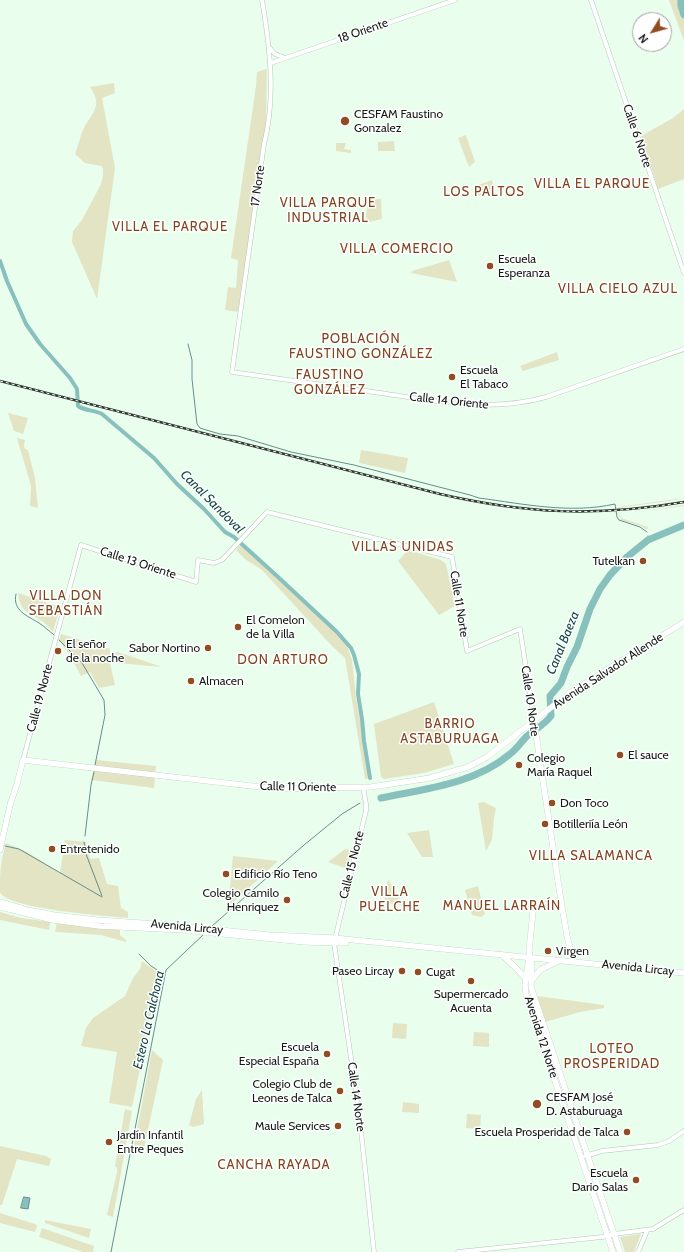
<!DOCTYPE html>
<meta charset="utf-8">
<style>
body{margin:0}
#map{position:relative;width:684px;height:1252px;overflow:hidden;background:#eafeee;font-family:Cabin,sans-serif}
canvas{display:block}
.north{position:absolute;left:632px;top:12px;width:40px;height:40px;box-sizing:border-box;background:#fff;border:1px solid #a1a4a1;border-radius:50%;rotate:233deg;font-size:11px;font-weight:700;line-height:16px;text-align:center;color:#131b15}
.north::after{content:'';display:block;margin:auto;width:14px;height:18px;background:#924c24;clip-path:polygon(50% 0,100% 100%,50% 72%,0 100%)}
</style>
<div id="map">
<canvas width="684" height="1252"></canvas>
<div class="north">N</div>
</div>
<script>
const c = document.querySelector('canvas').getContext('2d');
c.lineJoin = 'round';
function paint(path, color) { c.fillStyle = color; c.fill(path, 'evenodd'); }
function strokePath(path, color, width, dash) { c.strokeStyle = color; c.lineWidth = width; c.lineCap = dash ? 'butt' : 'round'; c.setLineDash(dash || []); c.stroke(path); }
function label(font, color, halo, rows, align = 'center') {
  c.font = font + ' Cabin,sans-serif'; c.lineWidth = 3; c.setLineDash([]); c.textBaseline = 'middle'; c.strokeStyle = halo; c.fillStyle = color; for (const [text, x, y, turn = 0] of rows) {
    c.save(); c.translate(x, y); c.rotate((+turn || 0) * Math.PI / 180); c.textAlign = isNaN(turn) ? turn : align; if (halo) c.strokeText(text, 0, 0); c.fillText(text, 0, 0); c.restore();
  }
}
paint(new Path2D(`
 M669,0H684V41Z
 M267,69L266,126L238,312L225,310L228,287L236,288L238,260L231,258L256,86L257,72Z
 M114,83L115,93L102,98L115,168L97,299L72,242L73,231L82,220L101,184L103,175V168L101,166L85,163L75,154C78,146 80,137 83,130C91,113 104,107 90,87Z
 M684,109V179L658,189L641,136L673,118Z
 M466,135L475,162L469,167L458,138Z
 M394,141L395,151H378V142Z
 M336,143H346L344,149L351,150V153L336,151Z
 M492,180L495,191L479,196L475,186Z
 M368,199H381L382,219L368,222L366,216Z
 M449,260L457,282L411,273L412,271Z
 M557,352L559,360L523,371L520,366Z
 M8,413L28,418L23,434L14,431Z
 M17,438L25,440L24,446L25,449L28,450L35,478L38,508L30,506L31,486Z
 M361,450L408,458L405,473L359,463Z
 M684,498L676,500L617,508L618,507Z
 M684,505V506L620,514L621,518L648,527L647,530L641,526L621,520L618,512L620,514L628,513Z
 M241,544L345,640L352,660L356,697L370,778L365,779L345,658L331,645L262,570L245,559L236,550Z
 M408,550L441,560L446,564L455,606L439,615L398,561Z
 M18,593L60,607L53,632C50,629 46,624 42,621C28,612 20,612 18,593Z
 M61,634L110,649V663L115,685L99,688L90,672L81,676L71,657L59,640Z
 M118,652L162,667L117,663L115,653Z
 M434,702L454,764L424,773L384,779L381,777L374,724Z
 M96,760L156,766L154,788L91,780Z
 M484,802L496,808L494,818L492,840L486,851L478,803Z
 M429,830L433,857H422L407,833Z
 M65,840L86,842L90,859L99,858L107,884L118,886L121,908L128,912V918C109,916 6,909 0,892C0,889 0,885 0,882C0,867 2,857 6,843L27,852L60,873Z
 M345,849L352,850L348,869L328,862Z
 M233,856L278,861L228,907Z
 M388,879L403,905L384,902Z
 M478,886L485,914L481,917L472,915L465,890Z
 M0,912L21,918L50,922L49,930L0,920Z
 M57,922L120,930V935L126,940V942L101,935L55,932Z
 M142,961L160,974L132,1107L109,1103L117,1052L81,1046L86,1028L93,1018L125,996L133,978L140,969Z
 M537,996L604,1005V1008L580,1012L545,1022Z
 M393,1023L407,1024L406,1039L392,1038Z
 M474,1032L489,1033V1047L473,1046Z
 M152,1050L163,1060L144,1148L134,1146Z
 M202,1090L204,1124L193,1127L189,1125L196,1099Z
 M403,1102L419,1104V1113L402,1112Z
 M125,1109L132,1111L113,1217L107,1215L117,1172V1168L115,1166Z
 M467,1114L481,1115L480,1129L466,1128Z
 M0,1146L46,1156L51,1159L49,1166L17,1159L2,1205H0Z
 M0,1213L35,1224L37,1226L35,1232L0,1223Z
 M45,1220L91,1229L89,1238L45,1223Z
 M42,1228L94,1246L93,1252H83L39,1237Z
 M641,1234L634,1252H625L620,1237Z`), '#e2e4c4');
const water = new Path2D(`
 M24,1197L30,1198L28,1209L21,1208Z`);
paint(water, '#88c0bd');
strokePath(water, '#658e8b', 1);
strokePath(new Path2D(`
 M188,344L192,360V379L197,424L200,428L203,429L220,434L238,436L291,452L354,465L470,495L479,498C524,504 570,514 615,504L617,517L619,520L640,527L647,532
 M648,536V540
 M16,594C12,611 28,616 39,623C44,626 49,631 54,635
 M59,640L82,663L104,700L105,715L95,765
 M85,836L91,785L94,772
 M84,842L86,854L102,896
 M5,846L19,849L102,897
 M212,926L304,845L342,814L360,803
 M139,954L151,966L165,975
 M111,1252L166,970L204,934`), '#658e8b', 1);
strokePath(new Path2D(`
 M0,261L7,281L26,324L40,344L70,378L77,389L78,406C85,411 95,410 102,414L154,458L177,484L204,509L225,532L234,537L277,576L337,632L351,648L354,655L359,674L358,694L362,719L364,741L370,778`), '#88c0bd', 4);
strokePath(new Path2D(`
 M681,0V6L684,15
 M381,798C424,789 475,784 510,754C517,749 521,742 527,736C535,730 545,724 551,716L550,696L561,683L567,667L577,647L590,609L600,589L610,575L627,557L648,540L684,525`), '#88c0bd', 7);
const minor = new Path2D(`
 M262,0C270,47 276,98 264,144L232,372C281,379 330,386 380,393C436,401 489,413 546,397L684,349
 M591,0L684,273
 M270,48L275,54L285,58
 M271,63L455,0
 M23,760L81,545L196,582L198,560L214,563L222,560L267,512L452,557L467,651L520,629L534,721
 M363,787L366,804V811L334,943L359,1112L374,1252
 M585,1156L602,1151L658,1145L669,1141L684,1131
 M458,1252L602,1237L614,1234L653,1229L684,1210
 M638,1252L647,1231`);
const major = new Path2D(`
 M534,721L561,901L567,936L574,962
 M0,850L10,805L17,784L23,760L278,789L371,787L430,778L468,767L487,757L571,692L684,622
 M561,901L538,906L533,911L529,951L532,966L531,987L620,1252
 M0,902L27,910L54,915L97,920L170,925L269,935L334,938L684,973
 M0,907L53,920L99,926L184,930
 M193,931L305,942L346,943
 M502,955L517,969L526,979
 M529,958L525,985L526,995L613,1252
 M532,980L540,970L558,961`);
strokePath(minor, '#b1c8b6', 5);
strokePath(major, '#b1c8b6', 6);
strokePath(minor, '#fff', 4);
strokePath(major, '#fff', 5.5);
const rail = new Path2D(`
 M0,381L440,494C527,514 596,517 684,502`);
strokePath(rail, '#2e3730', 2.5);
strokePath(rail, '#fff', 1, [3]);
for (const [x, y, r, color] of [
 [345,121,5,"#924c24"],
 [490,266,4,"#924c24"],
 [452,377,4,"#924c24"],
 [643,561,4,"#924c24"],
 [238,627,4,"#924c24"],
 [208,648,4,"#924c24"],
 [58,651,4,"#924c24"],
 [191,681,4,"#924c24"],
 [620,755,4,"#924c24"],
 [519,765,4,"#924c24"],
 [552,803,4,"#924c24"],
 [545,824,4,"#924c24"],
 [52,849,4,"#924c24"],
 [226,874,4,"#924c24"],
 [287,900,4,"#924c24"],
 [548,951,4,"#924c24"],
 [402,971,4,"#924c24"],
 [418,972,4,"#924c24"],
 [471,981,4,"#924c24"],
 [327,1054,4,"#924c24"],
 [340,1091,4,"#924c24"],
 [537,1104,5,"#924c24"],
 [338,1126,4,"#924c24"],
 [627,1132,4,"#924c24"],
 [109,1142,4,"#924c24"],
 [636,1180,4,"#924c24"]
]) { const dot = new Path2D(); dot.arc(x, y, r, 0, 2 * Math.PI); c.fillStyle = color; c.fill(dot); strokePath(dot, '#fff', 1.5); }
label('12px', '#131b15', '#fff', [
 ["18 Oriente",363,31,-19],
 ["Calle 6 Norte",637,136,71],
 ["17 Norte",258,186,-82],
 ["Calle 14 Oriente",449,401,6],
 ["Calle 13 Oriente",138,563,18],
 ["Calle 11 Norte",459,604,81],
 ["Avenida Salvador Allende",608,671,-33],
 ["Calle 19 Norte",40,698,-75],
 ["Calle 10 Norte",530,701,82],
 ["Calle 11 Oriente",298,787,1],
 ["Calle 15 Norte",352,865,-76],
 ["Avenida Lircay",187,927,5],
 ["Avenida Lircay",638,968,6],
 ["Avenida 12 Norte",541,1037,72],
 ["Calle 14 Norte",356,1097,82]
]);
label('12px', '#131b15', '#fff', [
 ["CESFAM Faustino",354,114],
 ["Gonzalez",354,128],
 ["Escuela",498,259],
 ["Esperanza",498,273],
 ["Escuela",460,370],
 ["El Tabaco",460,384],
 ["Tutelkan",635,561,"right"],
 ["El Comelon",246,620],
 ["de la Villa",246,634],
 ["El señor",66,644],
 ["de la noche",66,658],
 ["Sabor Nortino",200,648,"right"],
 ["Almacen",199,681],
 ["El sauce",628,755],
 ["Colegio",527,758],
 ["María Raquel",527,772],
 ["Don Toco",560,803],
 ["Botilleriía León",553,824],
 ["Entretenido",60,849],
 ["Edificio Río Teno",234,874],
 ["Colegio Camilo",279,893,"right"],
 ["Henriquez",279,907,"right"],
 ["Virgen",556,951],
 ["Paseo Lircay",394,971,"right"],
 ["Cugat",426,972],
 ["Supermercado",471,994,"center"],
 ["Acuenta",471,1008,"center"],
 ["Escuela",319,1047,"right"],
 ["Especial España",319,1061,"right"],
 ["Colegio Club de",332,1084,"right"],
 ["Leones de Talca",332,1098,"right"],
 ["CESFAM José",546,1097],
 ["D. Astaburuaga",546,1111],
 ["Maule Services",330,1126,"right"],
 ["Escuela Prosperidad de Talca",619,1132,"right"],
 ["Jardín Infantil",117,1135],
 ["Entre Peques",117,1149],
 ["Escuela",628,1173,"right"],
 ["Dario Salas",628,1187,"right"]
], 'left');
c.letterSpacing = '1px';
label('13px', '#82431f', '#fff', [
 ["VILLA EL PARQUE",592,184],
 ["LOS PALTOS",484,192],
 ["VILLA PARQUE",328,203],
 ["INDUSTRIAL",328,218],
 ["VILLA EL PARQUE",170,227],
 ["VILLA COMERCIO",397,249],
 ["VILLA CIELO AZUL",618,289],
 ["POBLACIÓN",361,339],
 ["FAUSTINO GONZÁLEZ",361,354],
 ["FAUSTINO",330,375],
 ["GONZÁLEZ",330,390],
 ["VILLAS UNIDAS",403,547],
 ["VILLA DON",66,596],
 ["SEBASTIÁN",66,611],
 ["DON ARTURO",283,660],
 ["BARRIO",450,724],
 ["ASTABURUAGA",450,739],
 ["VILLA SALAMANCA",591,856],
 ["VILLA",390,892],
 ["PUELCHE",390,907],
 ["MANUEL LARRAÍN",502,906],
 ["LOTEO",612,1049],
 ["PROSPERIDAD",612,1064],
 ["CANCHA RAYADA",274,1165]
]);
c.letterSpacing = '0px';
label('italic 13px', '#154846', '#fff', [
 ["Canal Sandoval",212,502,45],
 ["Canal Baeza",563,643,-68],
 ["Estero La Calchona",149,1020,-77]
]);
</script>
